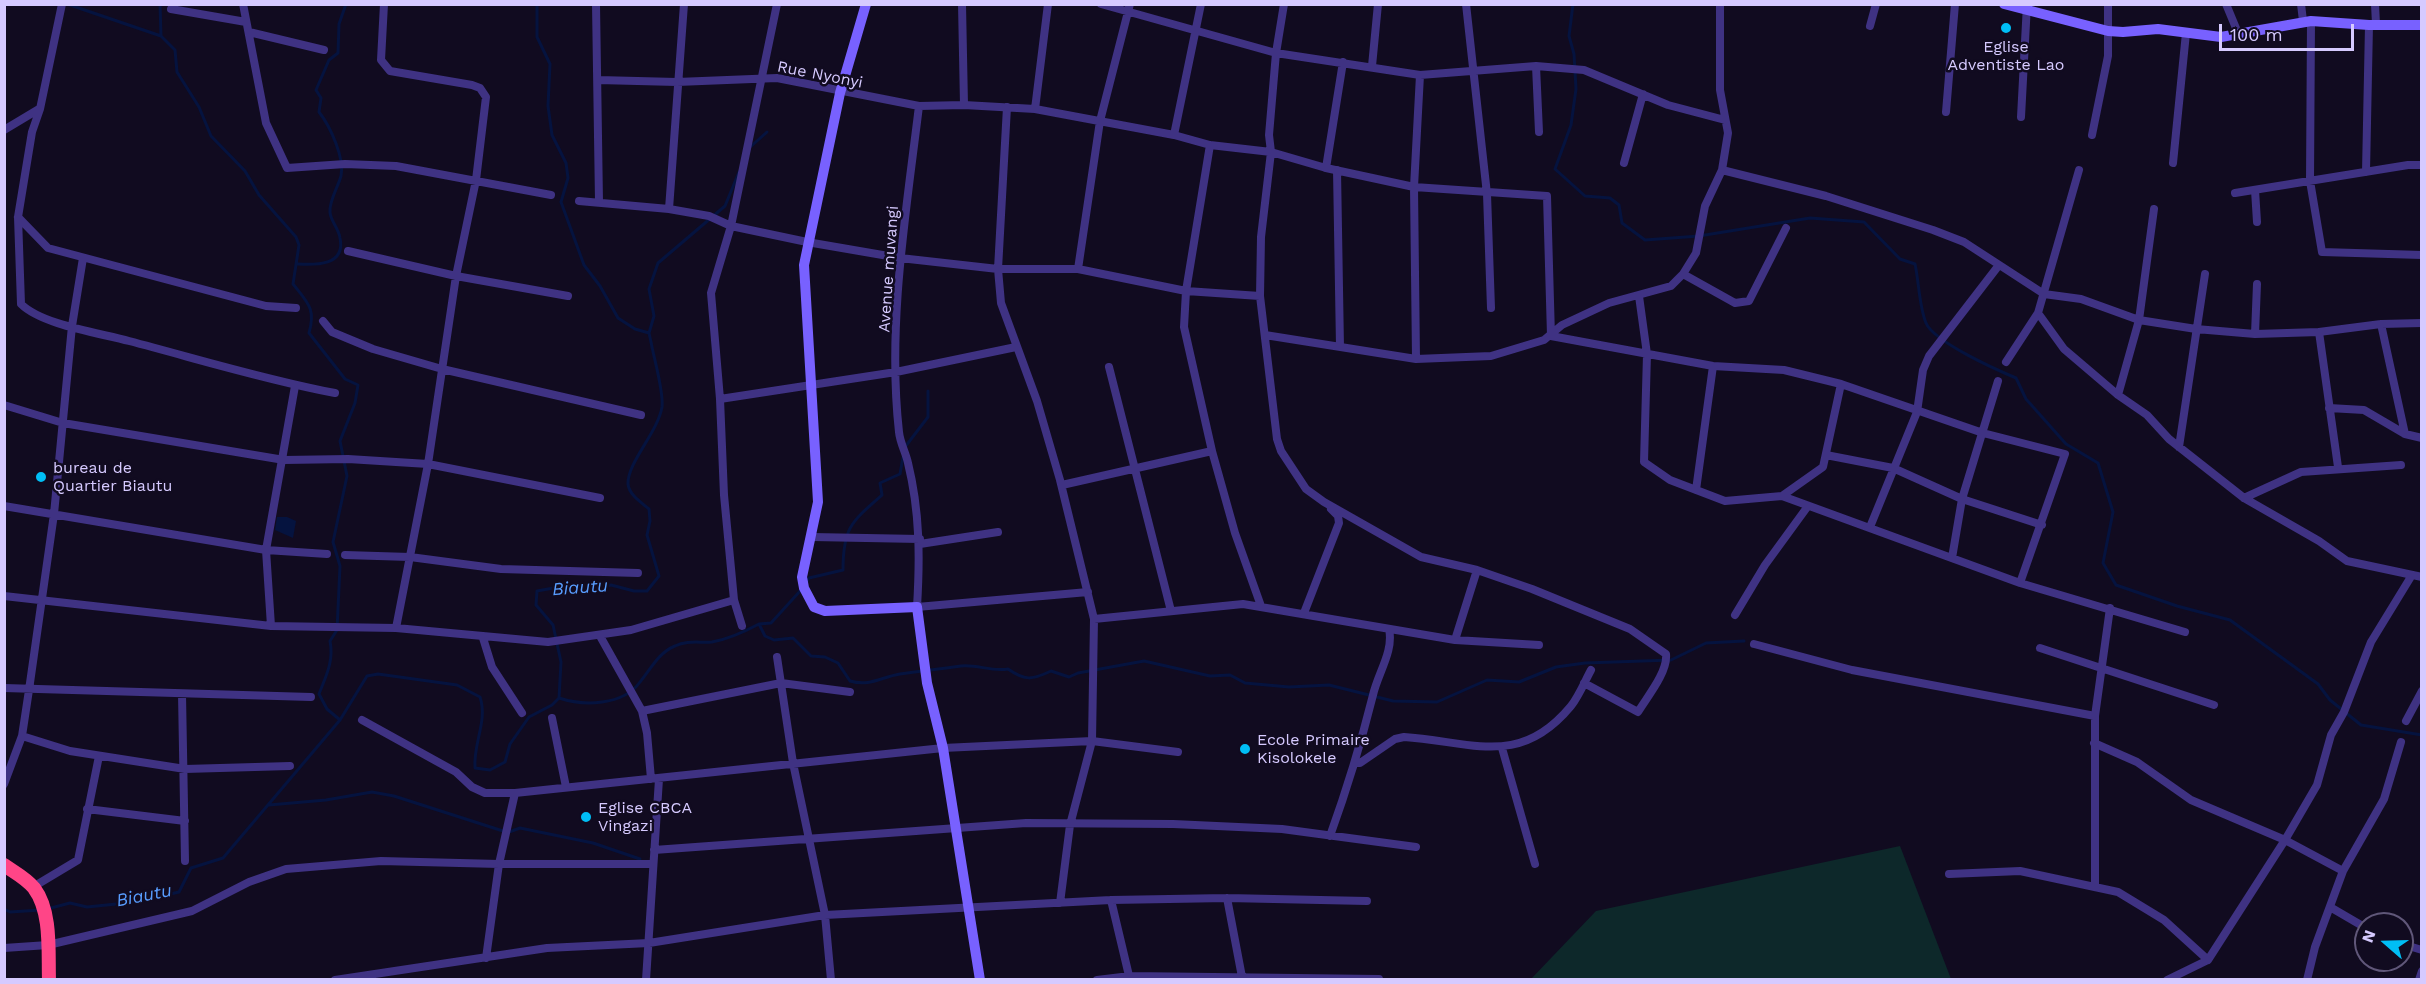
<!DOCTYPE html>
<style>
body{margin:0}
#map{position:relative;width:2426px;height:984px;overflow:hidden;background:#110b20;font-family:"Work Sans",sans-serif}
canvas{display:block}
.frame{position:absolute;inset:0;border:6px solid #d6caff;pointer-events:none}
.north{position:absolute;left:2354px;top:912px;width:60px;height:60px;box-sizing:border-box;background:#110b20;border:2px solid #605779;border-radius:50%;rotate:290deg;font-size:16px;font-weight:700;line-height:24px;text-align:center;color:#d6caff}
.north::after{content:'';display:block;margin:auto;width:21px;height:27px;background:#00bef5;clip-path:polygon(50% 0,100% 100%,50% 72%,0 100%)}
.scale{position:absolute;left:2219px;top:24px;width:135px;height:27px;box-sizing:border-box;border:3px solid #d6caff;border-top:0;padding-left:8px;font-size:18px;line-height:21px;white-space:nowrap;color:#d6caff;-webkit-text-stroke:4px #110b20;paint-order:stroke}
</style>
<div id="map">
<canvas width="2426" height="984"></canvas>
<div class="frame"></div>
<div class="north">N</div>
<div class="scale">100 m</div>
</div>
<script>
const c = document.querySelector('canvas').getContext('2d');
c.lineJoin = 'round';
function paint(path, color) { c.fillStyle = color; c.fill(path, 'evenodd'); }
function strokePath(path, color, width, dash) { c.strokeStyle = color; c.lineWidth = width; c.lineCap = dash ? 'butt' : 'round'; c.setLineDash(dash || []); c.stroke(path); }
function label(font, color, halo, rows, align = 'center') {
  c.font = font + ' "Work Sans",sans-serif'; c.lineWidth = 5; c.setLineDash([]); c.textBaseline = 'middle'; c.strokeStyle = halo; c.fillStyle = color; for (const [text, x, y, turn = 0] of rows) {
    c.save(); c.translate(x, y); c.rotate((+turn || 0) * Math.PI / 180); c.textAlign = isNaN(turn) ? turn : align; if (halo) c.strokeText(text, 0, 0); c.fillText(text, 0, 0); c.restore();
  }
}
paint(new Path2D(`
 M1900,846L1951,979H1531L1596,911Z`), '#0d282a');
paint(new Path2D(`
 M277,517H287L296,521L293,538L275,530Z`), '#05133f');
strokePath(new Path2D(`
 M67,4L161,36
 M160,4L161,36L175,50L177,72L199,107L211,136L245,171L259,195L296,237L299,245L293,284C308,303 316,309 309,333L345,379L358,385L355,403L340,441L347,476L333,542L340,566L337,630L330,641C334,661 326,676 319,694L327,709L340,720
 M1573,4L1569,36L1574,54L1576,89L1571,125L1555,169L1585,196L1610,198L1619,205L1622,223L1645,240L1699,236L1810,218L1864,222L1900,259L1915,264C1919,282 1919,306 1926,323C1934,342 1997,370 2016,378L2026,399L2066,444L2098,463L2113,512L2103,563L2116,585L2177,606L2230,620L2318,684L2330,700L2361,725L2422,735
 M748,149L767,132
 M298,264C315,265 346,266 340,238C339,229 330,220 330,212C329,201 338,187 341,176C345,158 330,126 319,112L321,98L316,90L329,60L338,53L339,24L346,4
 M649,333L654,316L649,289L658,263L725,206L739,172
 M905,447L928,417V391
 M806,583L809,578L843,570C843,528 851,522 882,495L880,483L900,474L903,457
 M759,624L771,623L801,590
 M559,698C583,706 623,706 640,682C651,669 658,653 675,646C687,640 699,643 712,642C729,639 744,632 759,624L765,636L774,640L793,638L811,656L825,657L838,663L850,681C870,687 881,677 900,674C920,671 941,669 961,666C976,664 992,672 1008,669C1025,681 1032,680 1051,671L1069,677L1078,673L1144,661L1210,676L1230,675L1245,683L1289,687L1329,685L1393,701L1437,702L1487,680L1519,682L1556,667L1585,663L1671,660L1706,643L1744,641
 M269,805L326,800L372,792L394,796L503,831
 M509,832L520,828L593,843L640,859
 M4,909L10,912L41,910
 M47,909L70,903L87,907L136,902L179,892L191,868L223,858L340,720L367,676L378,674L457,685L480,697C488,721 473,743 475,768L490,770L505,762L510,744L529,717L552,705L559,698L561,662L553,625L536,605L537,591L559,587L598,588L611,585L634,591H647L659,576L647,535L650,521L649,509C642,503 629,495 628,484C627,463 658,432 662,407C664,392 654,359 651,342L649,333L635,329L618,318L600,286L584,265L561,202L568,178L566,163L552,135L548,106L550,64L537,37V4`), '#05133f', 3);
strokePath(new Path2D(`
 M62,4L40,109L32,132L18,217L21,304C42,325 100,333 129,341C198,359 266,380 335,393
 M243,4L266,123L287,168L345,164L396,166L551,195
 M384,4L381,60L390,71L472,85L480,88L486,97L476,180L456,276L428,464L396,628
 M596,4L599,202
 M962,4L964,105
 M1101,4L1276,53L1420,75L1536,66L1584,70L1668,105L1725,120
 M1284,4L1276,53L1269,135L1271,152L1261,237L1260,296L1277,439L1281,451L1306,489L1324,502L1421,557L1477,570L1532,589L1630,629L1666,654C1668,672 1647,697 1638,712L1584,683
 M1466,4L1487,194L1491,308
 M2226,4L2238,33
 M2301,4L2303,21
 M2375,4L2376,24
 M171,9L246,22
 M2311,21L2310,181L2322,252L2422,255
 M1870,26L1876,4
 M249,32L324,50
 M1372,66L1378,4
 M1536,66L1539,132
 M598,80L677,82L777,78L919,106L964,105L1035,109L1174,135L1210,145L1271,152L1326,168L1414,187L1547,196L1551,336
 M919,106C906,213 887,325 899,432C900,443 906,453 908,463C920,512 920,558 917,607L1088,592
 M1007,107L998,269L1001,303L1037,401L1060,480L1094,619L1092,741L1070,825L1060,903
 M1035,109L1048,4
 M1946,112L1955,4
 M2021,117L2027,4
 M4,130L39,109
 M1174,135L1201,4
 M2092,135L2108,56V4
 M1210,145L1186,291L1184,327L1212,451L1235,533L1261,606
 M1624,163L1643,94
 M2173,163L2186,33
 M1326,168L1343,62
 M1337,170L1340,347
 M1722,170L1826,196L1933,230L1964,242L2044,294L2081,299L2139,320L2196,329L2255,334L2319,332L2381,324L2422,323
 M2366,172L2369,25
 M2255,190L2257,222
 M2235,193L2408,165H2422
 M579,201L669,209L709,216L731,226L807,242L900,258L998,269H1078L1186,291L1260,296
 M669,209L684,4
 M18,217L48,248L266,306L296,308
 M348,251L456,276L568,296
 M1078,269L1100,121L1130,4
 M1683,274L1735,303L1749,301L1786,228
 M1639,296L1647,354L1644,462L1670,480L1725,501L1782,496L2020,583L2185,632
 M2038,313L2064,349L2118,395L2147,415L2169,439L2244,498L2319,541L2347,561L2422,577
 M323,321L332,332L373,349L442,369L641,415
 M2381,324L2405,434
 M2319,332L2338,467
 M2255,334L2257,284
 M1265,335L1416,359L1491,356L1544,340L1562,325L1609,303L1671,286L1683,274L1696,253L1705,206L1722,170L1728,133L1720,90V4
 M1551,336L1713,366L1784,370L1841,384L1983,433L2065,454L2020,583
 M1416,359L1414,187L1420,75
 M2006,362L2038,313L2079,170
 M1109,367L1171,611
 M2118,395L2139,320L2154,209
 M720,399L896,372L1016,347
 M4,405L63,423L284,460L348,459L428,464L600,498
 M2329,408L2364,410L2405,434L2422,438
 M2179,447L2205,274
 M1826,455L1893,468L1962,499L2042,525
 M1062,485L1212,451
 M1696,490L1713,366
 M1782,496L1823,467L1841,384
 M2244,498L2301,472L2401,465
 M4,506L266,550L327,554
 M1870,527L1917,412L1923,370L1929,356L1999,265
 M812,537L920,539
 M920,544L998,532
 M345,555L410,557L501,569L638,573
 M1952,558L1962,499L1998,381
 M4,596L271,626L396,628L548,642L631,630L734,600
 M1304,613L1339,523L1338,516L1331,509
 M1735,615L1765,565L1808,506
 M1094,619L1243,604L1455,640L1539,645
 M271,626L266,550L295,386
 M742,626L734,600L724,495L720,399L711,293L731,226L777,4
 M600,636L642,711L647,733L651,779
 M483,638L492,667L522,713
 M1455,640L1477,570
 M1754,644L1852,670L2095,716
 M2040,648L2214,705
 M777,657L793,763L825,915L831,980
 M4,688L311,697
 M182,694L185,861
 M642,711L781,683L850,692
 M552,718L566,787
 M362,720L456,772L472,787L485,793H515L943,748L1092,741L1178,752
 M2406,721L2422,691
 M22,736L70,751L185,769L290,766
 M2094,743L2137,762L2191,800L2285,840L2343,871
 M1502,748L1535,864
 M1356,763H1360L1395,739L1404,737C1471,741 1519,769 1571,706C1579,696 1585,681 1591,670
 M4,784L22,736L29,690L54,514L72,326L83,258
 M87,809L185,821
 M1330,836C1347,789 1361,743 1373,695C1378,673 1394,651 1389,629
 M654,850L1026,823L1173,824L1282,829L1416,847
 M1949,874L2020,871L2118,892L2164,920L2208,960
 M2095,886V716L2110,608
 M33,887L78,860L99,756
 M1227,898L1242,977
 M1111,900L1130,980
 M2330,907L2366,928
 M2402,944L2422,950
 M4,948L48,945L192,911L249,882L286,869L381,861L499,864H653
 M486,958L499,864L515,793
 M335,980L547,948L649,943L825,915L1111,900L1227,898L1367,901
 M646,980L659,779
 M1097,980L1130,976L1379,979
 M2167,980L2208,960L2285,840L2317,785L2331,735L2344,712L2371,642L2412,575
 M2307,980L2315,947L2343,871L2384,799L2401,742
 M2419,980L2422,971`), '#3f3283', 8);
strokePath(new Path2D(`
 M866,4L840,93L804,265L818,502L802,577L804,588L814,607L825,611L917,607L927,683L943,748L980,980
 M2004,4L2108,31L2123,32L2158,29L2221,37L2311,21L2369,25H2422`), '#7861ff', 10);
strokePath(new Path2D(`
 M4,865C14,872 26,878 34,888C52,912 48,952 49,980`), '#ff4587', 14);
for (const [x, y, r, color] of [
 [2006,28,6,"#00bef5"],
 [41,477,6,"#00bef5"],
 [1245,749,6,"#00bef5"],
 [586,817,6,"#00bef5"]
]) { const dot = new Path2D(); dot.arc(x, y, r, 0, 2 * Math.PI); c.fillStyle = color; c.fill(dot); strokePath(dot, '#110b20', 2); }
label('16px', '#d6caff', '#110b20', [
 ["Eglise",2006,47,"center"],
 ["Adventiste Lao",2006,65,"center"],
 ["bureau de",53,468],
 ["Quartier Biautu",53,486],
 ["Ecole Primaire",1257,740],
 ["Kisolokele",1257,758],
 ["Eglise CBCA",598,808],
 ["Vingazi",598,826]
], 'left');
label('16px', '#d6caff', '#110b20', [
 ["Rue Nyonyi",820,75,11],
 ["Avenue muvangi",889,269,-86]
]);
label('italic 18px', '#589dff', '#110b20', [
 ["Biautu",580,588,-4],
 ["Biautu",144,896,-11]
]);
</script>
